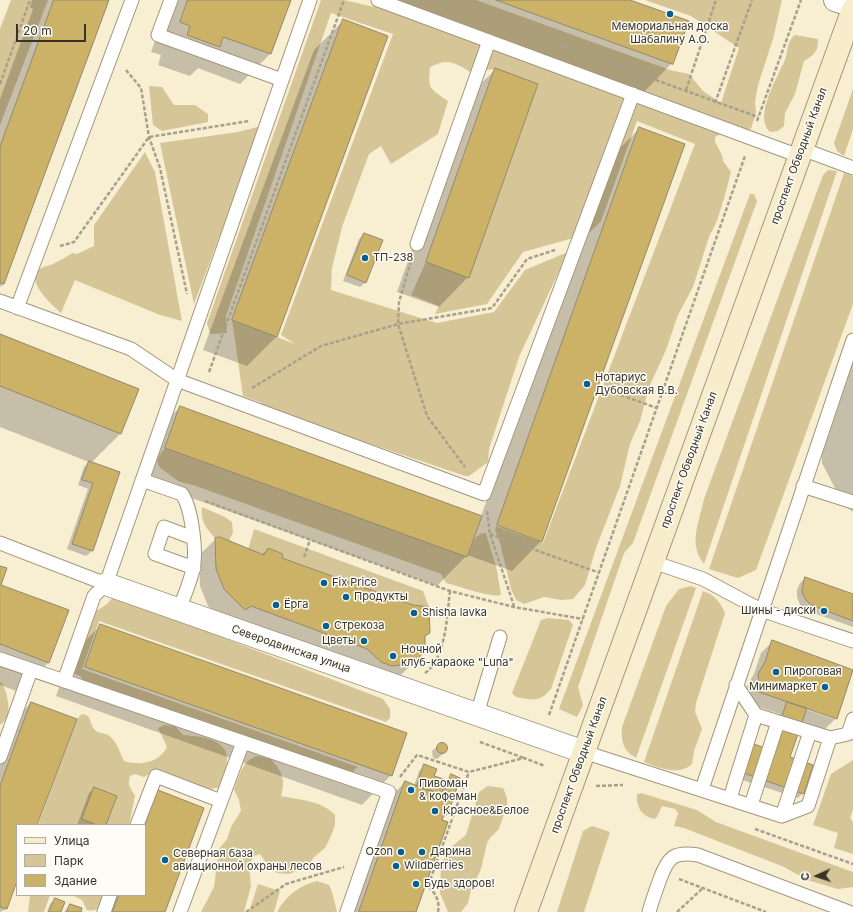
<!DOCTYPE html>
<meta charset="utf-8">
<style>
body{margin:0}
#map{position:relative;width:853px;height:912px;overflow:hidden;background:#f8eed2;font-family:Inter,sans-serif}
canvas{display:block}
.legend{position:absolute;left:16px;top:824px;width:130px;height:72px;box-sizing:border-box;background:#fdfcf6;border:1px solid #aeaca4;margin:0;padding:5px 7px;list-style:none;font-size:12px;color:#373328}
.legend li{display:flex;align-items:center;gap:8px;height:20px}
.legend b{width:20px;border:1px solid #aeaca4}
.north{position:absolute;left:797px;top:856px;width:40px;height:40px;-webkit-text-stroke:3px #fdfcf6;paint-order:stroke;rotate:267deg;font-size:11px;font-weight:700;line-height:16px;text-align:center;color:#373328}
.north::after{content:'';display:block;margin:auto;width:14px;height:18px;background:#373328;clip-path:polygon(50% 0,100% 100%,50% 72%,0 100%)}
.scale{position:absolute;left:16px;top:24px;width:70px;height:18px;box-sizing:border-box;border:2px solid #373328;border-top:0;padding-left:5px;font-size:12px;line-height:14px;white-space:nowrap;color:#373328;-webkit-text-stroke:3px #fdfcf6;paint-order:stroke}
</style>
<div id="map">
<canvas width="853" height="912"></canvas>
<ul class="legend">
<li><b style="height:5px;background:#f8edcb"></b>Улица</li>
<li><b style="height:11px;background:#d6c697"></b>Парк</li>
<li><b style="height:11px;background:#ccb267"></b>Здание</li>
</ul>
<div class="north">С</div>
<div class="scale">20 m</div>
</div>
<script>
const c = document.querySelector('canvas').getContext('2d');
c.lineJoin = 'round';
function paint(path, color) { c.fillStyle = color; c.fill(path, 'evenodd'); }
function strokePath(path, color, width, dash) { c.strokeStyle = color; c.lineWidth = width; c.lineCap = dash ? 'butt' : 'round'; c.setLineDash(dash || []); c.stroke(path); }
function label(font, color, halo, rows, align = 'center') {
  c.font = font + ' Inter,sans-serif'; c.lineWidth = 3; c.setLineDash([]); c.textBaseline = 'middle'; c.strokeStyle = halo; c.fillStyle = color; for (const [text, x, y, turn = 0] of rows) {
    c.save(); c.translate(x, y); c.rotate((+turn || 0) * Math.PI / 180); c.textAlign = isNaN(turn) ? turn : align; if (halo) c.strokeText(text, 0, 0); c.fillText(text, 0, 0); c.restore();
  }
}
paint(new Path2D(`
 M11,0H48L0,125V29Z
 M321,0H344L374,7L378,0H476L670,70L689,74L703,91L721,103L739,48L691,16L645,0H782L773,39L758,85L755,102L756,112L751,129L740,133L719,135L715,137V142L722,155L723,161L731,172C728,184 717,228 710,234L693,287L678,315L666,350L649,387L640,421L630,444L620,486L596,548L585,585L573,599L561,600L544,597L524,604L516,600L511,589L500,543L495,530L496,526L543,543L695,144L637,121L601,221L588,234L523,252L487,304L435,314L439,306L411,295L426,262L469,277L538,84L495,69L470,72C454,62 448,58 430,67C428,89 429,88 448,101L438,134L391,164L381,146L369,154L342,227L332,268L331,290L437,323L494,312L525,270L568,252L519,357L489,449L488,462L469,476H465L259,406L262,403L243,396L232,320L295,344L281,335L393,34L331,13L226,316L227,333L210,334L207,323Z
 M795,35L818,39C818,52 815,54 804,61L795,94L785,113L784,126L778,131L770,132C753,117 778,76 785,60C788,51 787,40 795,35Z
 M149,86L162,87L174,105H195L208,114V122L162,131L153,125Z
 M853,89V129L844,156L837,151L834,143Z
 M261,126L194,304L160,143L238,132Z
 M145,152L155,172L182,321L160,315L75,280L61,313C52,305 23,280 41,268C45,266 49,266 53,264C59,261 66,257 72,253L77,254L94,246V225Z
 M828,170L837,171L704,564C688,544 699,523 704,499L823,175Z
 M844,173L853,176V304L756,570L738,578L709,569Z
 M750,194H754L757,201L633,543L624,553L578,687L583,705L577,717L559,709Z
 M165,448L467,557C472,549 473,532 486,533L497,570L501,595C490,598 459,586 446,583L441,574L193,485C179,482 179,482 167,473C154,464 155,460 165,448Z
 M202,507L225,517L232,522L233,532L229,541L220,537L215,538C206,528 200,521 202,507Z
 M254,529L423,591L429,607L413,605L282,558L283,554L268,548L264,555L248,550Z
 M691,586L696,588L636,758C623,750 621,742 622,727L666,606L679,589Z
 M703,591C715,595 720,602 725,613L696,703L695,712L702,729L694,751L692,764C679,776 659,768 644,762Z
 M114,596L383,699L390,709V718L386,722L99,621L82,669L358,767L354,770L353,775L86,683L80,676L75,674L71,669L92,614L107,604Z
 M548,618L569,620L573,625L551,689C539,703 533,700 516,697L512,693L541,620Z
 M0,682L2,683C8,695 14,717 0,725Z
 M82,714C92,715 89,722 94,729C98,734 103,732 108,735C117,741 120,753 124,761C140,766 159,763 167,747L158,728L164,725L175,726L183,735C189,736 196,736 202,737C234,744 230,762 220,787L211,789L190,783L162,770L152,772L144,777L134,774L130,776C127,787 131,788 135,796L129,825H38L77,719Z
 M257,756L270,758C282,771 286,779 281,796C299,800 321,800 335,815V824L332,834L325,848L313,858L309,867L289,874L277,873L267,864L260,854L254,856L249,866L251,886L244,912H201L214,887L219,849L227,839L231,827L241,811L239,800L234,790C239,776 242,761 257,756Z
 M853,760V810L850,818L853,822V854L834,848L838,833L813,825L831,774Z
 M488,786L503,788L507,798V805L499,829L490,838L487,843L481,869L471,890L468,903L461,912H448L440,893L441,864L451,847L466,835L479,792Z
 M641,793L697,810L716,822L853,872V887L838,889L807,880L784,867L684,828L674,826L678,813L675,809L662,806L657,817L654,819C641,816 636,806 637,794Z
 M592,826L610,832L584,912H557L583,831Z
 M317,881L329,885L332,892L337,912H277C286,895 299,886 317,881Z
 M258,884L280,891L274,912H249Z
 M30,895H50L44,912H28Z
 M72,895H104C102,906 100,912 87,910L82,900Z`), '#d6c697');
paint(new Path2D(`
 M32,0H108L4,284L0,287V99L33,9L30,7Z
 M170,0H290L270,54L240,84L198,68L190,76L158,65L161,55L151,52Z
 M385,0H627L672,63L643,93Z
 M343,21L276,337L247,366L203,350L314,50Z
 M495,70L468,277L439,307L397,292L465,99Z
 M640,128L541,541L512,571L467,555L437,586L136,478L151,437L180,407L481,516L610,158Z
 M364,234L366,282L360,287L343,281L359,239Z
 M0,336L121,433L91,463L119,472L92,551L86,556L67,549L88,489L78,485L84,467L89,462L0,427Z
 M853,347V512L843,504L822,463L820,425L837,408L848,377L839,373Z
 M216,539L261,555L268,549L281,559L424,637L418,658L401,675L386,682L228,626L208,606L200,586L199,555Z
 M805,578L853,595V627L805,610L800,605L797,597V590L800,583Z
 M0,586L49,662L19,692L0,685Z
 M101,625L391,775L362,805L56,696L71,655Z
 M773,641L836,718L825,729L801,721L789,758L803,793L798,798L730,776L768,750L780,714L745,703L748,696L747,686L754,674L761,653ZM805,707L835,717L834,719L805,709Z
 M31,703L37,825H17V879L6,909L0,912V736L1,733Z
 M442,743L445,744L446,751L437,759L433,758L432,751Z
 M425,766L433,776L446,781L452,775L453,796L450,799L446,815L441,820L415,912H341L376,812L405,782L414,786L419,771Z
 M95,788L105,825H77L89,793Z
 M158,792L164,912H103L109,895H145V825H135L142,808Z
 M55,899L60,912H47L50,904Z
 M70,905L80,912H64Z`), '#0003');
const building = new Path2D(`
 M54,0H109L4,284L0,283V147Z
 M188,0H291L271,54L223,37L220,47L187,35L190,26L180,22Z
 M496,0H630L689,21L673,64Z
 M343,19L388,36L277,337L232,320Z
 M495,68L538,84L469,278L426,262Z
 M639,127L685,144L542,542L497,525Z
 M364,233L383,240L366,283L347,275Z
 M0,334L139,389L121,434L0,386Z
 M180,406L482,516L467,557L165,448Z
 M89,461L120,472L93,551L72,544L93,483L82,480Z
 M220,537L264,555L268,548L283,554L282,558L413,605L429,607L430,633L425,636V647L422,654L418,659L409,664L392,666L381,662L367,649L251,606L245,610L224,589L216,569L215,538Z
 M0,566L7,568L1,585L69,610L49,663L0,644Z
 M805,577L853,594V621L811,605L806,600L802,592Z
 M100,624L407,733L392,776L85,667Z
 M772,640L853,670L837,719L756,691L759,684L758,674L765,662Z
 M31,702L77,719L37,825H17V881L7,909L0,907V786Z
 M787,702L807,708L790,757L813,765L804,794L735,770L745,741L771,750Z
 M436.5 748a5.5 5.5 0 1 1 11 0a5.5 5.5 0 1 1-11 0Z
 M424,764L437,769L434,776L447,780L441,794L417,786Z
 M451,774L460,778L454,797L444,793Z
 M405,781L453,800L447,815L444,814L442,820L448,822L416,912H359Z
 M94,787L117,796L106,825H97L82,819Z
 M158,790L204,808L165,912H112L119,895H145V825Z
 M55,898L65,902L61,912H49Z
 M70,904L82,908L81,912H67Z`);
paint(building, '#ccb267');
strokePath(building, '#91886f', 1);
const service = new Path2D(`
 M171,0L158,35L282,80
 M378,0L799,156
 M802,149L853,168
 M417,244L489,41
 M0,301L131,349L177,380L484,494L633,94
 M17,308L132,0
 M142,480L182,494C192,509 197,552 193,569C190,583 184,596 179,610
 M803,486L853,502
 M193,538L164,527L155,554L194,568
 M0,543L106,584
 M653,562L703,579L761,610L853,641
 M0,659L389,792L347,912
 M64,681L94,596L106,584L310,0
 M477,714L500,637
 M756,715L830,738L848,734L853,719
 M584,752L782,816L808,806L830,738
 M0,757L31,670
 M702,789L853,340
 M730,798L756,715L736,685
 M751,805L778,722
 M782,816L810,732
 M137,825L156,776L221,801
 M104,912L110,895
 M180,912L243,742
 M649,912C652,901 656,890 660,879C668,857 674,851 698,855L849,912`);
const minor = new Path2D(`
 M106,584L584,752`);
const tertiary = new Path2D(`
 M835,0L853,6`);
const secondary = new Path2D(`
 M526,912L853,9`);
strokePath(service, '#a0977d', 15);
strokePath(minor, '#a0977d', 24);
strokePath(tertiary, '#a0977d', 24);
strokePath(secondary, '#a0977d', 24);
strokePath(new Path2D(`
 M526,33L758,117
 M126,70L141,88L149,137L160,168L187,294
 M0,84L30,0
 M686,90L716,0
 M715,103L752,0
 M757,121L801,0
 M60,246L74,242L149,137L249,121
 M411,261L399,302L398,324L427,416L465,467
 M209,372L344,0
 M598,387L657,408
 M252,388L321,346L398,324L492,308L527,259L555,250
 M205,501L450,591L514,607L583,619
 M487,511L490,534L514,606
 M490,534L600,573
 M304,557L310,540
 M425,673C446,659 447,615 450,591
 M549,715L745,156
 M480,742L524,758
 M400,777L417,755L469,772L524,758L545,766
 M596,786L623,785
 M755,829L853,864
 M679,879L766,912
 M246,912L286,884L344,867
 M438,912C440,901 436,894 428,886L469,772
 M677,912L703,888`), '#a7a08b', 2.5, [4, 2]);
strokePath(service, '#fff', 13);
strokePath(minor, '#fff', 22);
strokePath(tertiary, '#fff', 22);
strokePath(secondary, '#f8edcb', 22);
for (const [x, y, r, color] of [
 [670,14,4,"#056091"],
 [365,258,4,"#056091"],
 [587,384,4,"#056091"],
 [324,583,4,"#056091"],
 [346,597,4,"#056091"],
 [276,605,4,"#056091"],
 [824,611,4,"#056091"],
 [414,613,4,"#056091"],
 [326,626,4,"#056091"],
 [364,641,4,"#056091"],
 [393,656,4,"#056091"],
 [776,672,4,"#056091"],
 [825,687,4,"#056091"],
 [411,790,4,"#056091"],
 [435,811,4,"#056091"],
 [401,852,4,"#056091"],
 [422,852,4,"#056091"],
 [165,860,4,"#056091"],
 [396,866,4,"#056091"],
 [416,884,4,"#056091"]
]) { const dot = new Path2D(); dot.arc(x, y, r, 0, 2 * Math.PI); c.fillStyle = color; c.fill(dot); strokePath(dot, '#fdfcf6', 1.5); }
label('11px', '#373328', '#fdfcf6', [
 ["Мемориальная доска",670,27,"center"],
 ["Шабалину А.О.",670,40,"center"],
 ["ТП-238",373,258],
 ["Нотариус",595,378],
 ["Дубовская В.В.",595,391],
 ["Fix Price",332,583],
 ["Продукты",354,597],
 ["Ёрга",284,605],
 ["Шины - диски",816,611,"right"],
 ["Shisha lavka",422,613],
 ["Стрекоза",334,626],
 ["Цветы",356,641,"right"],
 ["Ночной",401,650],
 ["клуб-караоке \"Luna\"",401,663],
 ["Пироговая",784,672],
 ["Минимаркет",817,687,"right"],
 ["Пивоман",419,784],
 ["& кофеман",419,797],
 ["Красное&Белое",443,811],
 ["Ozon",393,852,"right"],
 ["Дарина",430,852],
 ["Северная база",173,854],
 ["авиационной охраны лесов",173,867],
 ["Wildberries",404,866],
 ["Будь здоров!",424,884]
], 'left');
label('11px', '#373328', '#fdfcf6', [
 ["проспект Обводный Канал",799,156,-70],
 ["проспект Обводный Канал",689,460,-70],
 ["Северодвинская улица",291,649,19],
 ["проспект Обводный Канал",579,765,-70]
]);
</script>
